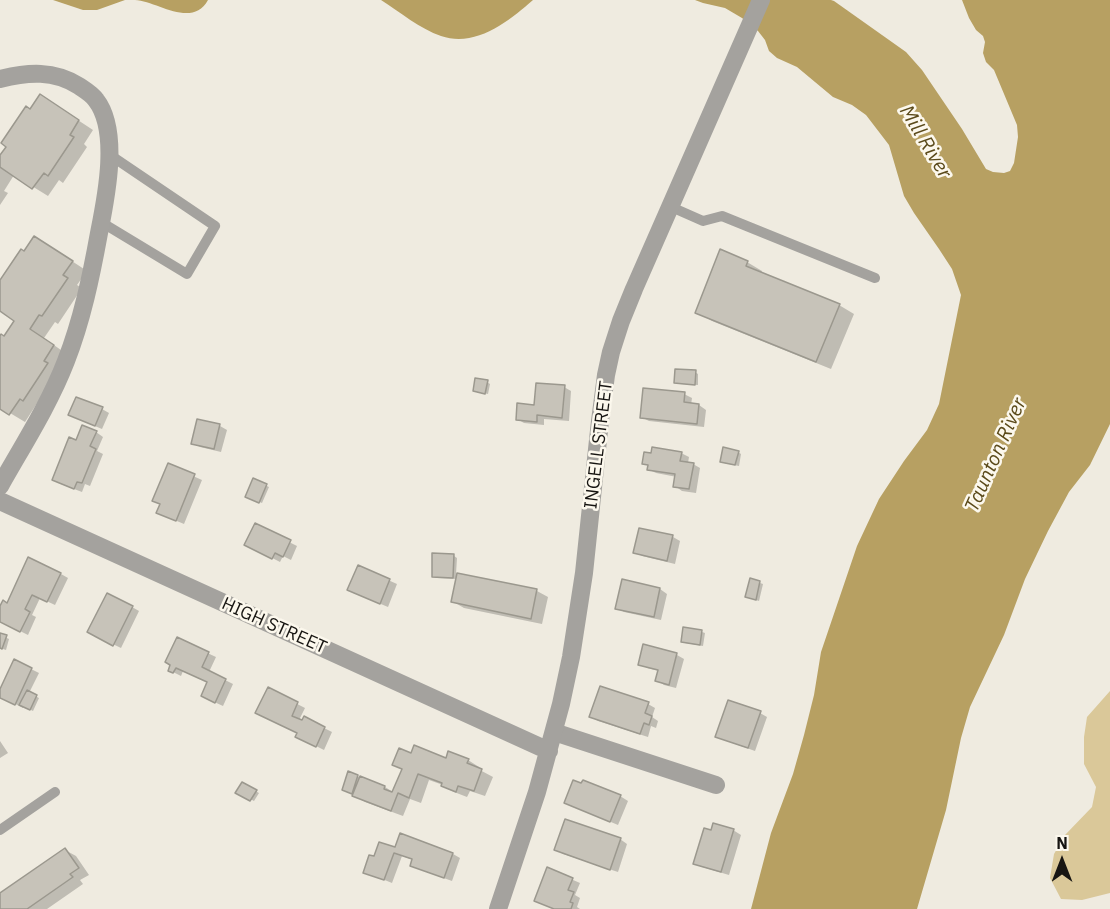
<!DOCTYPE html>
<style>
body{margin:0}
#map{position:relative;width:1110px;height:909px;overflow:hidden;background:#efebe0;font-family:"IBM Plex Sans",sans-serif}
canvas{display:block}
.north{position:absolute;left:1032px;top:831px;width:60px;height:60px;-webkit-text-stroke:4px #fcf8ed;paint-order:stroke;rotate:0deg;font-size:16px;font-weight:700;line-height:24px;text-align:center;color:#171512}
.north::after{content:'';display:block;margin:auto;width:21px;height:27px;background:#171512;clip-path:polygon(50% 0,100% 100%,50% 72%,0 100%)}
</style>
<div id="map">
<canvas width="1110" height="909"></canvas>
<div class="north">N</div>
</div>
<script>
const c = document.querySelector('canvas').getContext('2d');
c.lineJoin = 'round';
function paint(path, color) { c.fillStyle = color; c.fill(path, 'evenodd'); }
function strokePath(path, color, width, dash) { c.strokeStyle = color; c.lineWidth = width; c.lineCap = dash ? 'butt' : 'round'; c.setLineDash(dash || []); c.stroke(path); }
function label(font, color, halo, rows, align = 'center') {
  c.font = font + ' "IBM Plex Sans",sans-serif'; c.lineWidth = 5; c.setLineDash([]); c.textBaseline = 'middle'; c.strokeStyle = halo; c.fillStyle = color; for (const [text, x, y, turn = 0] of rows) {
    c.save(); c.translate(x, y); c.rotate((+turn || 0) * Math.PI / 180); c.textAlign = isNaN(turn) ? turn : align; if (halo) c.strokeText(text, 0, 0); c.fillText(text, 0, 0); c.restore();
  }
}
paint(new Path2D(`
 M1110,691V893L1082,900L1061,899L1050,878L1054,854L1065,835L1092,807L1096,787L1084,764V737L1087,717Z`), '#dac899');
paint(new Path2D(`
 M53,0H125L97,10H83Z
 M135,0H208C192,29 157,1 135,0Z
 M381,0H533C509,21 476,48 441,36C420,29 400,12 381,0Z
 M695,0H831L834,1L906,52L922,70L962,129L986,169L993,172L1004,173L1010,171L1014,163L1018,137L1017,125L994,70L986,62L983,53L985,42L983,36L976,30L969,18L962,0H1110V424L1090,465L1069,492L1048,531L1025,579L1004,635L970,707L961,738L946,810L917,909H751L771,833L793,774L804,735L814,695L821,652L857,546L879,499L904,461L927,430L939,404L961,295L952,269L939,249L914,213L904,196L889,145L866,115L852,105L833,97L797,67L777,58L769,51L765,40L758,31L742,18L725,8L703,3Z`), '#b7a062');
paint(new Path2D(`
 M55,105L93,130L84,144L87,147L63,183L59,180L48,196L14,175L4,191L8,193L0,205V158L31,111Z
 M49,246L87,271L77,285L82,288L58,324L55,322L44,338L68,355L25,422L0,407V339L5,338L16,320L0,309V283L24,252Z
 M747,262L762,271L761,274L839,305L854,314L831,369L712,321L697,312Z
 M695,372L698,374V385L679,384L676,382Z
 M487,382L490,384L488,394L474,391Z
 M564,387L571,391L569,421L544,419V425L524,423L517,419Z
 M684,394L692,398L691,405H699L706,410L704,427L649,421L641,417Z
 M102,409L109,413L102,429L78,419Z
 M220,426L227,430L221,452L200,447L193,443Z
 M96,432L103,437L97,451L103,454L90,486L85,484L82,492L61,484L77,442Z
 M738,452L741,454L739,466L724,463Z
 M681,453L689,457L688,463L693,464L700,468L696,493L682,491L675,486L677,477L656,473L648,469L649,466L644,463L652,455Z
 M168,465L202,480L184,524L165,516L161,504Z
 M254,480L269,487L262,503L250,498Z
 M255,525L297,546L291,560L283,556L280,562L253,548Z
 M640,529L673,537L680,541L675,564L642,556L635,552Z
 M454,556L457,558L456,574L537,591L548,597L542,624L464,608L452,601L457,579L436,578L433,577Z
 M359,567L397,584L388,607L357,594Z
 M61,574L68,578L55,605L40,598L32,615L36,617L28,635L0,621V609Z
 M751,580L763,584L759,601L750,598Z
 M623,581L660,589L667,594L661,620L624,612L617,608Z
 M132,607L139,611L121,648L96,636Z
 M702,632L705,633L703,646L685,643L682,641Z
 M0,635L9,639L6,650L0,648Z
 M177,639L216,657L209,672L233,684L223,706L210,700L209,682L183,671L181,676L169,670L172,665Z
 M644,646L677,655L684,659L676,688L664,685L657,680L659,671L647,668L640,664Z
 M15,661L39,673L29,693L39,698L33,711L23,706V708L0,696V692Z
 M268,689L305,708L299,720L302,722L304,718L332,732L324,750L304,740Z
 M648,704L655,708L652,717L658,721L656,728L651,726L648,737L598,721L591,717Z
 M760,713L767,717L755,751L724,740L717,736Z
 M0,741L8,753L0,758Z
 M412,755L447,759L468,760L479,767L478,769L493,777L485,796L470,791L467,797L454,792L442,786L443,785L429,780L421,803L410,799L403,816L365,802L354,796L355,794L346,791L349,773L385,787L393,792Z
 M242,784L259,793L254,801L237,792Z
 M620,796L628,801L618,825L566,803Z
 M733,830L741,835L729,875L702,867L695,863Z
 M401,835L453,854L460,858L452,881L419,869L411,865L413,860L402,856L392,883L365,872L375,858L396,849Z
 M620,839L627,844L618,872L563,854L556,850Z
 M65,850L76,856L89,875L80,880L83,884L47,909H0V894Z
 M548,869L580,883L575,895L580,898L577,907L580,909H554Z`), '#0003');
const building = new Path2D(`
 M40,94L79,120L70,135L74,137L48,176L44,173L32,189L0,167V155L6,147L1,143L26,106L30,109Z
 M34,236L73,261L63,275L68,278L42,316L39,315L30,329L54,345L44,361L48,363L23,401L20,399L9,415L0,409V336L1,334L4,336L14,321L0,311V280L21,249L24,251Z
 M720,249L748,261L746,266L840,304L816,362L695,313Z
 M675,369L696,370L695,385L674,383Z
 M475,378L488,380L485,394L473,391Z
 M536,383L565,385L562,418L537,415V422L516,420L517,403L534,405Z
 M643,388L685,392L684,402L699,404L697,424L640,418Z
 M76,397L103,407L95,426L68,415Z
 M197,419L220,424L214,449L191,444Z
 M82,425L97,431L90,446L96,449L82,483L77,482L74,489L52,480L69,437L76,440Z
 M652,447L682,452L680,461L694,463L689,489L673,487L675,474L647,470L648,465L642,464L644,452L651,453Z
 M723,447L739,451L735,465L720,462Z
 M168,463L195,474L176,521L156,513L160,504L152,501Z
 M253,478L267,484L259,503L245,497Z
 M255,523L291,540L283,557L275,553L272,559L244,545Z
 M639,528L673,535L667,561L633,553Z
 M432,553L454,554L453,578L432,577Z
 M28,557L61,573L47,602L32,595L25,609L30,612L20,632L0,622V606L3,600L7,603Z
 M358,565L390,579L380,604L347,590Z
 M457,573L537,589L531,619L451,602Z
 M750,578L760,581L756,600L745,597Z
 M622,579L660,588L654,617L615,609Z
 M107,593L133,606L113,646L87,632Z
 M683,627L702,630L700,645L681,642Z
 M0,633L7,635L2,649L0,648Z
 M177,637L209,652L202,667L226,679L215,703L201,696L207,682L176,668L173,673L168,671L170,665L165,662Z
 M643,644L677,653L669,685L655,681L658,670L638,665Z
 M14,659L32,668L15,705L0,698V689Z
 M600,686L649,702L645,713L652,716L649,725L644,723L640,734L589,717Z
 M268,687L298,702L292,716L302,720L304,716L325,727L316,747L295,737L297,733L255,713Z
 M27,690L37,695L30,710L19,705Z
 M728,700L761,711L748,748L715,737Z
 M414,745L446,758L448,751L469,759L467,763L482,769L474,791L458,786L456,792L441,786L442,783L418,774L409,798L398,793L391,811L352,796L360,776L385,786L384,789L392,792L402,769L392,765L399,748L411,753Z
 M348,771L358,775L352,794L342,790Z
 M573,780L581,783L583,780L621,795L610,822L564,803Z
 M242,782L257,790L250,801L235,793Z
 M565,819L621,838L610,870L554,850Z
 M713,823L734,829L721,872L693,864L704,828L711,830Z
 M400,833L453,853L444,878L410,866L412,859L394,853L384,880L363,873L369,855L374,856L379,842L395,847Z
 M65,848L79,868L70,874L73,877L27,909H0V893Z
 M547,867L573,878L568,890L574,892L570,902L573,903L571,909H554L534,901Z`);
paint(building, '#c7c3b9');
strokePath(building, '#9b988e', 1.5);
strokePath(new Path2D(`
 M669,206L703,221L722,216L875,278
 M101,222L187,274L215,226L110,155
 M0,830L55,792`), '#a4a29e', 10);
strokePath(new Path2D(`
 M0,79C28,72 54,70 79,86C85,90 92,94 96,100C120,131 106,198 99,233C91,277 82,320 66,361C49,405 23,445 0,486
 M554,732L716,785`), '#a4a29e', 18);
strokePath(new Path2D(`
 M0,501L549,751
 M498,909L537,792L561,704L571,657L584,573L600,421L606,375L611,352L621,321L634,289L761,0`), '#a4a29e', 18);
label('18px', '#171512', '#fcf8ed', [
 ["INGELL STREET",599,445,-83],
 ["HIGH STREET",274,626,24]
]);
label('italic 20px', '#5b4a1a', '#fcf8ed', [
 ["Mill River",925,142,59],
 ["Taunton River",996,455,-66]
]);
</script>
